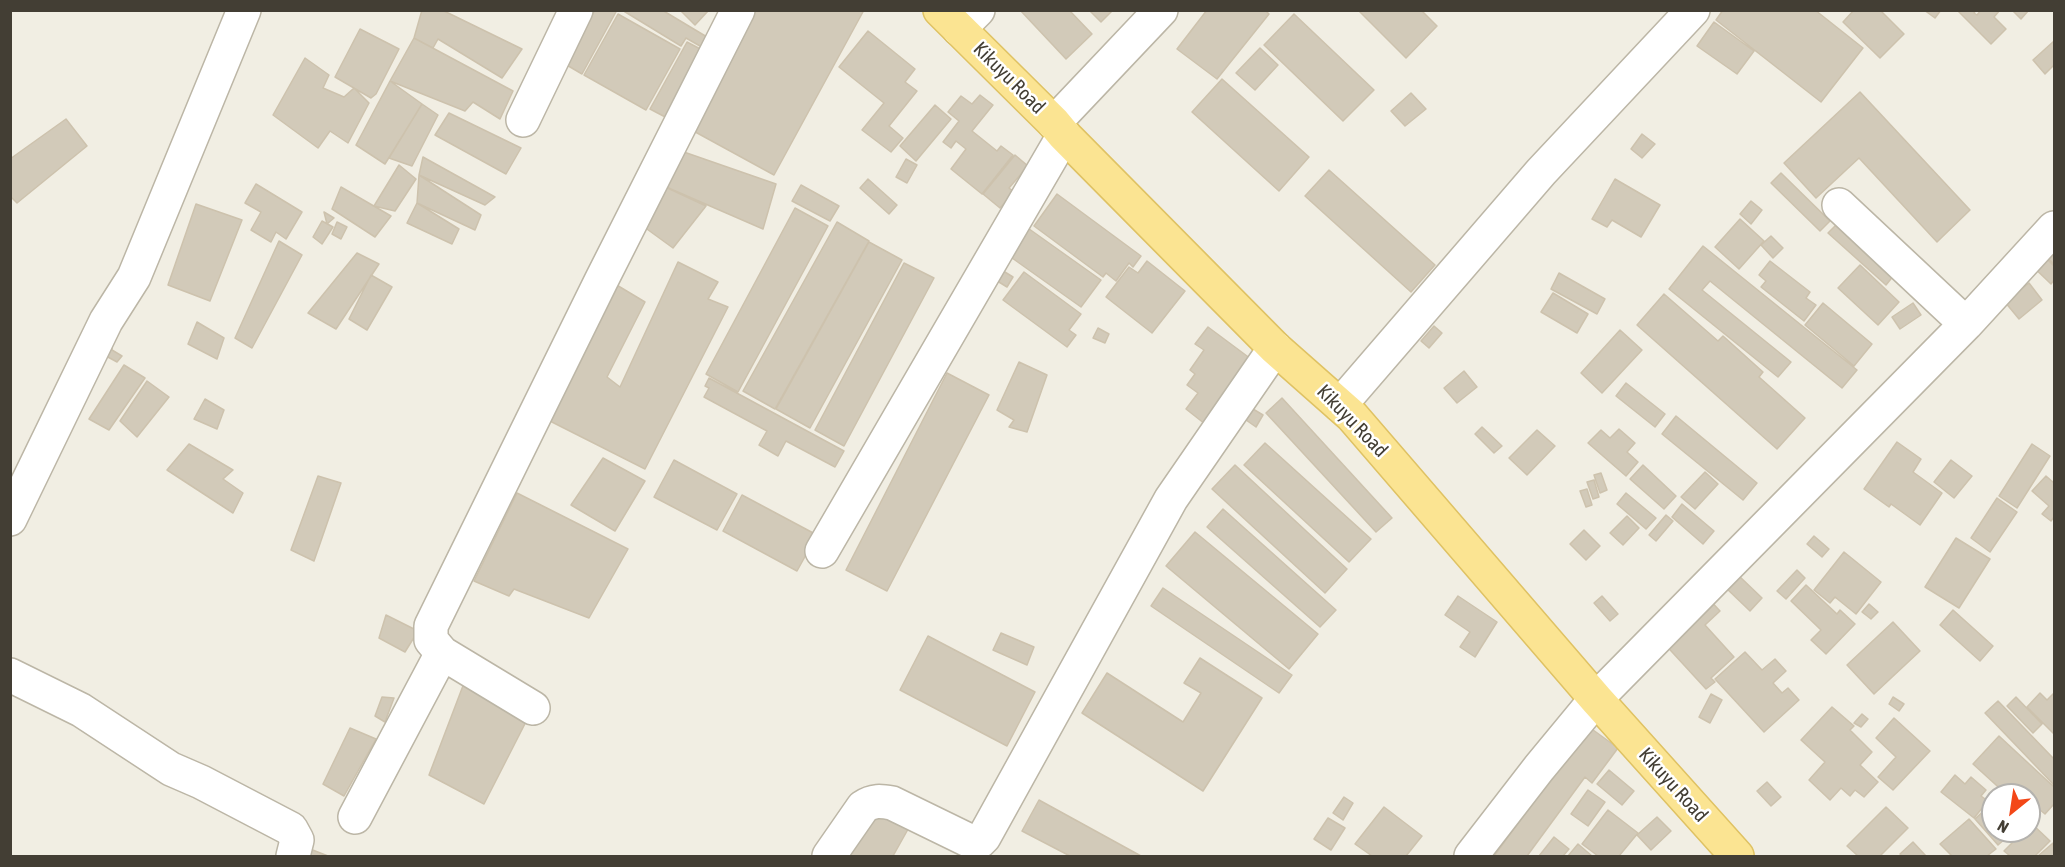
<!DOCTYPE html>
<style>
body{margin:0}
#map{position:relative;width:2065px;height:867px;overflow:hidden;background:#f1eee3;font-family:"Asap Condensed",sans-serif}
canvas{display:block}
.frame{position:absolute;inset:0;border:12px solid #433e34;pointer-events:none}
.north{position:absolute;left:1981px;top:783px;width:60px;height:60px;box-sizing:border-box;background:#fff;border:2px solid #b4b2ae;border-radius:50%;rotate:210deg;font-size:16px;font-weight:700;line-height:24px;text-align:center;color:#433e34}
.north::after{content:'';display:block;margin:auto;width:21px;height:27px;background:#f34718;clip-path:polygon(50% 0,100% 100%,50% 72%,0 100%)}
</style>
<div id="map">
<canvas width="2065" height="867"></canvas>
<div class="frame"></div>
<div class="north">N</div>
</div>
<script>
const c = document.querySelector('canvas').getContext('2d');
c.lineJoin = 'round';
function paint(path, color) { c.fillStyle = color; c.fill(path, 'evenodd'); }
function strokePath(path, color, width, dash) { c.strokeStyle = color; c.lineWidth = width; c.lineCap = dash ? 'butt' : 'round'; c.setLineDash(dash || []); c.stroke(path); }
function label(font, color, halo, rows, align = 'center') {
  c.font = font + ' "Asap Condensed",sans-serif'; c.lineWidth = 5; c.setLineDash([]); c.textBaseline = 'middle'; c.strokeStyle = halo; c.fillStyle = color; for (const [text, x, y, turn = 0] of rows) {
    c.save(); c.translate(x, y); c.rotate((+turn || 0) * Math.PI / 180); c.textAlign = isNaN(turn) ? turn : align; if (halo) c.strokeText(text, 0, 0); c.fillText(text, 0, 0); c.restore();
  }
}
const building = new Path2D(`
 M422,10H442L522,49L502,78L438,39L433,48L414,38Z
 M595,10H617L582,74L565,64Z
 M622,10H662L712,40L707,50L686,38L681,46Z
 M680,10H709L695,25Z
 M753,10H864L774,175L688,128Z
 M1020,10H1069L1092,34L1066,59Z
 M1089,10H1113L1101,22Z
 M1207,10H1265L1269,14L1217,79L1177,49Z
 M1358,10H1421L1437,26L1406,58Z
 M1723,10H1815L1863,48L1821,102L1716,20Z
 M1854,10H1880L1904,34L1880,58L1843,22Z
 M1924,10H1941L1935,18Z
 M1957,10H1976L1974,13L1977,15L1981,10H2000L1994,17L2006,29L1991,44Z
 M2012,10H2029L2021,19Z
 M618,14L680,49L646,110L584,75Z
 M1294,14L1374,90L1343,121L1264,45Z
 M1714,22L1754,51L1737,74L1697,46Z
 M360,29L399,49L376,94L371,98L335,77Z
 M868,31L915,69L905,82L917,91L889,126L903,138L891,152L862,130L884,103L839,67Z
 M414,38L513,91L500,119L473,102L465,111L390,81Z
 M2054,41V65L2045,74L2033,60Z
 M687,42L706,52L669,119L650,109Z
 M1260,48L1278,65L1255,90L1236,73Z
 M305,58L329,75L323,88L344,97L354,88L369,103L348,143L330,131L318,148L273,115Z
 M1222,79L1309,157L1279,191L1192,112Z
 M390,81L422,104L385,164L356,145Z
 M1860,92L1970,210L1937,242L1859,158L1816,198L1784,163Z
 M1411,93L1426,109L1405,126L1391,111Z
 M980,95L993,105L972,131L997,151L1001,146L1013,155L982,194L951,169L966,149L956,141L951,148L943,142L959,121L948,112L961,96L972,104Z
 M422,104L438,115L412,166L389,158Z
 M935,105L951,119L916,161L900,146Z
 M449,113L521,148L506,174L435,135Z
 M66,119L87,146L17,203L10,196V159Z
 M1642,134L1655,144L1642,158L1631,149Z
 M681,151L776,184L763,229L664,186Z
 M1015,155L1028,166L1009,188L1014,192L1000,208L983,194Z
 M423,157L495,197L485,205L419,175Z
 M906,159L917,165L907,183L896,177Z
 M399,165L416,179L395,211L374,206Z
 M1329,170L1435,265L1411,292L1305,196Z
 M1781,173L1830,221L1820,231L1771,183Z
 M419,175L481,215L475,230L417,203Z
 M868,179L897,205L889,214L860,188Z
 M1615,179L1660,205L1641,237L1612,220L1607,227L1592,219Z
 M256,184L302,212L286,239L276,232L271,242L251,230L261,212L245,203Z
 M659,184L706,206L673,248L640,224Z
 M801,185L839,206L830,221L792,201Z
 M341,187L391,216L375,237L332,209Z
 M1057,194L1141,256L1133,267L1129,263L1116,281L1106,273L1103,277L1034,226Z
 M1751,201L1762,210L1751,224L1740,214Z
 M417,203L459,229L452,244L407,223Z
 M196,204L242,220L210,301L168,285Z
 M795,208L828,226L738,392L706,374Z
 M324,212L334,218L327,224Z
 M1843,218L1899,269L1886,285L1828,233Z
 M1740,219L1764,241L1739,269L1715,247Z
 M322,221L333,227L322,244L313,237Z
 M337,222L347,227L341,239L332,234Z
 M837,222L869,241L775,409L743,391Z
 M1025,226L1101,280L1081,307L1005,253Z
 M1771,236L1783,248L1773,258L1761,245Z
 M2054,237V264L2041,252Z
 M279,241L302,255L252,348L235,338Z
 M869,242L902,260L810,428L776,409Z
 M1703,246L1857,370L1842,388L1710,281L1702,290L1791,362L1778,377L1669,289Z
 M2038,250L2054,266V280L2051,284L2027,261Z
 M357,253L379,264L336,329L308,313Z
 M1147,261L1185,291L1152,333L1106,297L1129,267L1138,273Z
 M1770,261L1810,292L1806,298L1816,305L1804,321L1761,287L1766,281L1759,275Z
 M678,262L718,282L708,299L728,307L645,469L542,417L610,281L645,302L607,377L620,387Z
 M904,263L934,278L844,446L815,430Z
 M1860,265L1899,302L1878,325L1838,288Z
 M1000,269L1013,277L1007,287L994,279Z
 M1024,272L1081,314L1069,330L1076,335L1067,347L1003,300Z
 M1559,273L1605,299L1597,314L1551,289Z
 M371,275L392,287L367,330L349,319Z
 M2029,283L2042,300L2019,319L2005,302Z
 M1553,293L1588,314L1577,333L1541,312Z
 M1664,294L1718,341L1723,336L1763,372L1759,377L1805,418L1777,449L1637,325Z
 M1823,303L1872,344L1854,366L1805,325Z
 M1913,303L1921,315L1900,329L1892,317Z
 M197,322L224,338L217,359L188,344Z
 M1434,326L1442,333L1429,348L1421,341Z
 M1208,327L1251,359L1205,424L1186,409L1198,393L1187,385L1195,374L1190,370L1204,350L1195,344Z
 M1098,328L1109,334L1105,343L1093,338Z
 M1620,330L1642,350L1602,393L1581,373Z
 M100,341L112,347V350L122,356L117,362L97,351Z
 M1019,362L1047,375L1027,432L1009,427L1014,420L997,410Z
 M124,365L145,378L109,430L89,419Z
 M1464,371L1477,387L1457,403L1444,388Z
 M947,373L989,395L887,591L846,570Z
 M709,378L844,451L835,467L786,441L778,456L759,445L767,431L704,397L709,388L705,386Z
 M147,381L169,397L137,437L120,421Z
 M1626,383L1665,414L1655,427L1616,396Z
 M1282,398L1392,518L1376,532L1266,413Z
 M205,399L224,410L217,429L194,419Z
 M1253,409L1263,415L1256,427L1246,420Z
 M1676,416L1757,483L1743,500L1662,434Z
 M1482,427L1502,446L1494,453L1475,434Z
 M1619,429L1635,443L1627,452L1638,462L1626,476L1588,443L1601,430L1610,438Z
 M1537,430L1555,446L1527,475L1509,458Z
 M1897,442L1921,459L1913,472L1942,493L1920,525L1891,504L1889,507L1864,489Z
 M1265,443L1371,539L1349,562L1244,465Z
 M189,444L233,470L223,479L243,493L233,513L167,470Z
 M2032,444L2050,456L2017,508L1999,496Z
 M603,458L645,481L615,531L571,505Z
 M674,460L737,494L717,530L654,497Z
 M1951,460L1972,476L1954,498L1934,482Z
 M1235,465L1347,569L1325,593L1212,489Z
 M1643,465L1676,496L1664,509L1630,479Z
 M1705,472L1718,484L1695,509L1681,497Z
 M1601,473L1607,490L1600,493L1594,475Z
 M318,476L341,483L314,561L291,550Z
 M2046,476L2054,483V517L2051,521L2042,514L2049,506L2032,491Z
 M1594,480L1599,497L1593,499L1587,482Z
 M1587,489L1592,505L1586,507L1580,491Z
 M517,493L628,549L589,618L514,589L509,596L474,581Z
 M1626,493L1656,518L1646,529L1617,504Z
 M742,495L817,535L797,571L723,531Z
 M1997,498L2017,512L1990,552L1971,538Z
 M1682,504L1714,531L1703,544L1672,517Z
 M1223,509L1336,610L1320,627L1207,527Z
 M1666,515L1673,521L1656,541L1649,535Z
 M1627,516L1639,528L1623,545L1610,533Z
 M1584,530L1600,546L1586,560L1570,544Z
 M1195,532L1318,634L1289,669L1166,566Z
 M1814,536L1829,549L1822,557L1807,544Z
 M1956,538L1990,559L1959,608L1925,587Z
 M1844,552L1881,582L1856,614L1835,597L1830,603L1814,590Z
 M1797,570L1805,578L1786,599L1777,591Z
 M1737,574L1762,598L1750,611L1725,587Z
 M1806,585L1837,614L1840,610L1855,624L1826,654L1811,640L1821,630L1791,601Z
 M1163,588L1292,675L1279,693L1151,606Z
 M1458,596L1497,622L1475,657L1460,647L1470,632L1445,615Z
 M1602,596L1618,614L1610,621L1594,603Z
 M1707,597L1720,611L1705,625L1734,657L1711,678L1715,682L1706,689L1661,640Z
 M1869,604L1878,612L1871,619L1862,612Z
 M1953,610L1993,646L1980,661L1940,625Z
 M386,615L418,631L405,652L379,638Z
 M1893,622L1920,651L1874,694L1847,665Z
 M1001,633L1034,647L1027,665L993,650Z
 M928,636L1035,692L1007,746L900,690Z
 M1745,652L1762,670L1775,659L1786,671L1773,683L1782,693L1788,688L1799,700L1764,732L1715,679Z
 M1200,658L1262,698L1203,791L1082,713L1107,673L1183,722L1201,693L1184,683Z
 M469,670L533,708L484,804L429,775Z
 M2040,693L2047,700L2054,693V734L2027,707Z
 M1711,694L1722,700L1710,723L1699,717Z
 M382,697L394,698L385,722L375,716Z
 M1893,697L1904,704L1899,711L1889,704Z
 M2016,697L2042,724L2033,733L2007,706Z
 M1998,701L2054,759V785L1985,713Z
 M1832,707L1854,726L1850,730L1872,752L1860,765L1878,782L1864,797L1855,790L1850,796L1841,788L1830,800L1809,780L1825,762L1801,740Z
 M1862,714L1868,719L1861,727L1854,723Z
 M1894,718L1930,751L1893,790L1878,777L1896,757L1876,738Z
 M1589,727L1618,748L1592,783L1585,777L1527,856H1494Z
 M350,728L376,739L344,796L323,784Z
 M1999,736L2054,787V804L2045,814L2029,801V795H2007L1973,764Z
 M1609,770L1634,791L1622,805L1597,784Z
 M1955,775L1965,784L1971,777L1986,790L1981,796L1988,801L1974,818L1941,792Z
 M1767,782L1781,797L1771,806L1757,791Z
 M1588,790L1605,802L1588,826L1571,814Z
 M1344,797L1353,803L1343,820L1333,813Z
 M1039,800L1141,856H1070L1022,831Z
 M881,801L916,815L893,856H850Z
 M1993,802V831H2014L1998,845L1975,819Z
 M1384,807L1422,836L1406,856H1372L1355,844Z
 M1886,807L1908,828L1880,856H1858L1847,846Z
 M1608,810L1638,833L1619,856H1598L1582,844Z
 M1657,817L1671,831L1651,850L1637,835Z
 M1328,818L1345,828L1331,850L1314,839Z
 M1969,819L1996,849L1987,856H1952L1940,844Z
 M2031,823L2050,841L2035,856H2010L2004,851L2024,831H2029V825Z
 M1554,837L1569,849L1563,856H1539Z
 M1913,842L1926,856H1902L1900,854Z
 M2053,843L2054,856H2038Z
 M1578,844L1592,856H1568Z
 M305,847L328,856H301Z`);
paint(building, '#d2cab9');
strokePath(building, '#cdc2ad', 1.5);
const minor = new Path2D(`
 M959,29L978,10
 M523,120L576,10
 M1054,123L1161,10
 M1839,205L1966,324
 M1340,405L1541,172L1693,10
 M10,519L106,321L134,277L244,10
 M822,551L1064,135
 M10,675L81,710L171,769L201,782L291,829L297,840L293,856
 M533,708L442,653L431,640V626L601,281L738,10
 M355,817L442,653
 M829,856L863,807C873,800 881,801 892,803L974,843L979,842L984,837L1171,499L1275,348
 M1471,856L1539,768L1596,699L1966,324L2054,228`);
const major = new Path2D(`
 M940,10L1054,123L1064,135L1275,348L1352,416L1596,699L1737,856`);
strokePath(minor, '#bcb6a6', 36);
strokePath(major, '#dfc263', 36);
strokePath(minor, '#fff', 33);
strokePath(major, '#fbe492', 33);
label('20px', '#433e34', '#fff', [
 ["Kikuyu Road",1009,78,45],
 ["Kikuyu Road",1352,421,46],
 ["Kikuyu Road",1673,785,48]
]);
</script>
